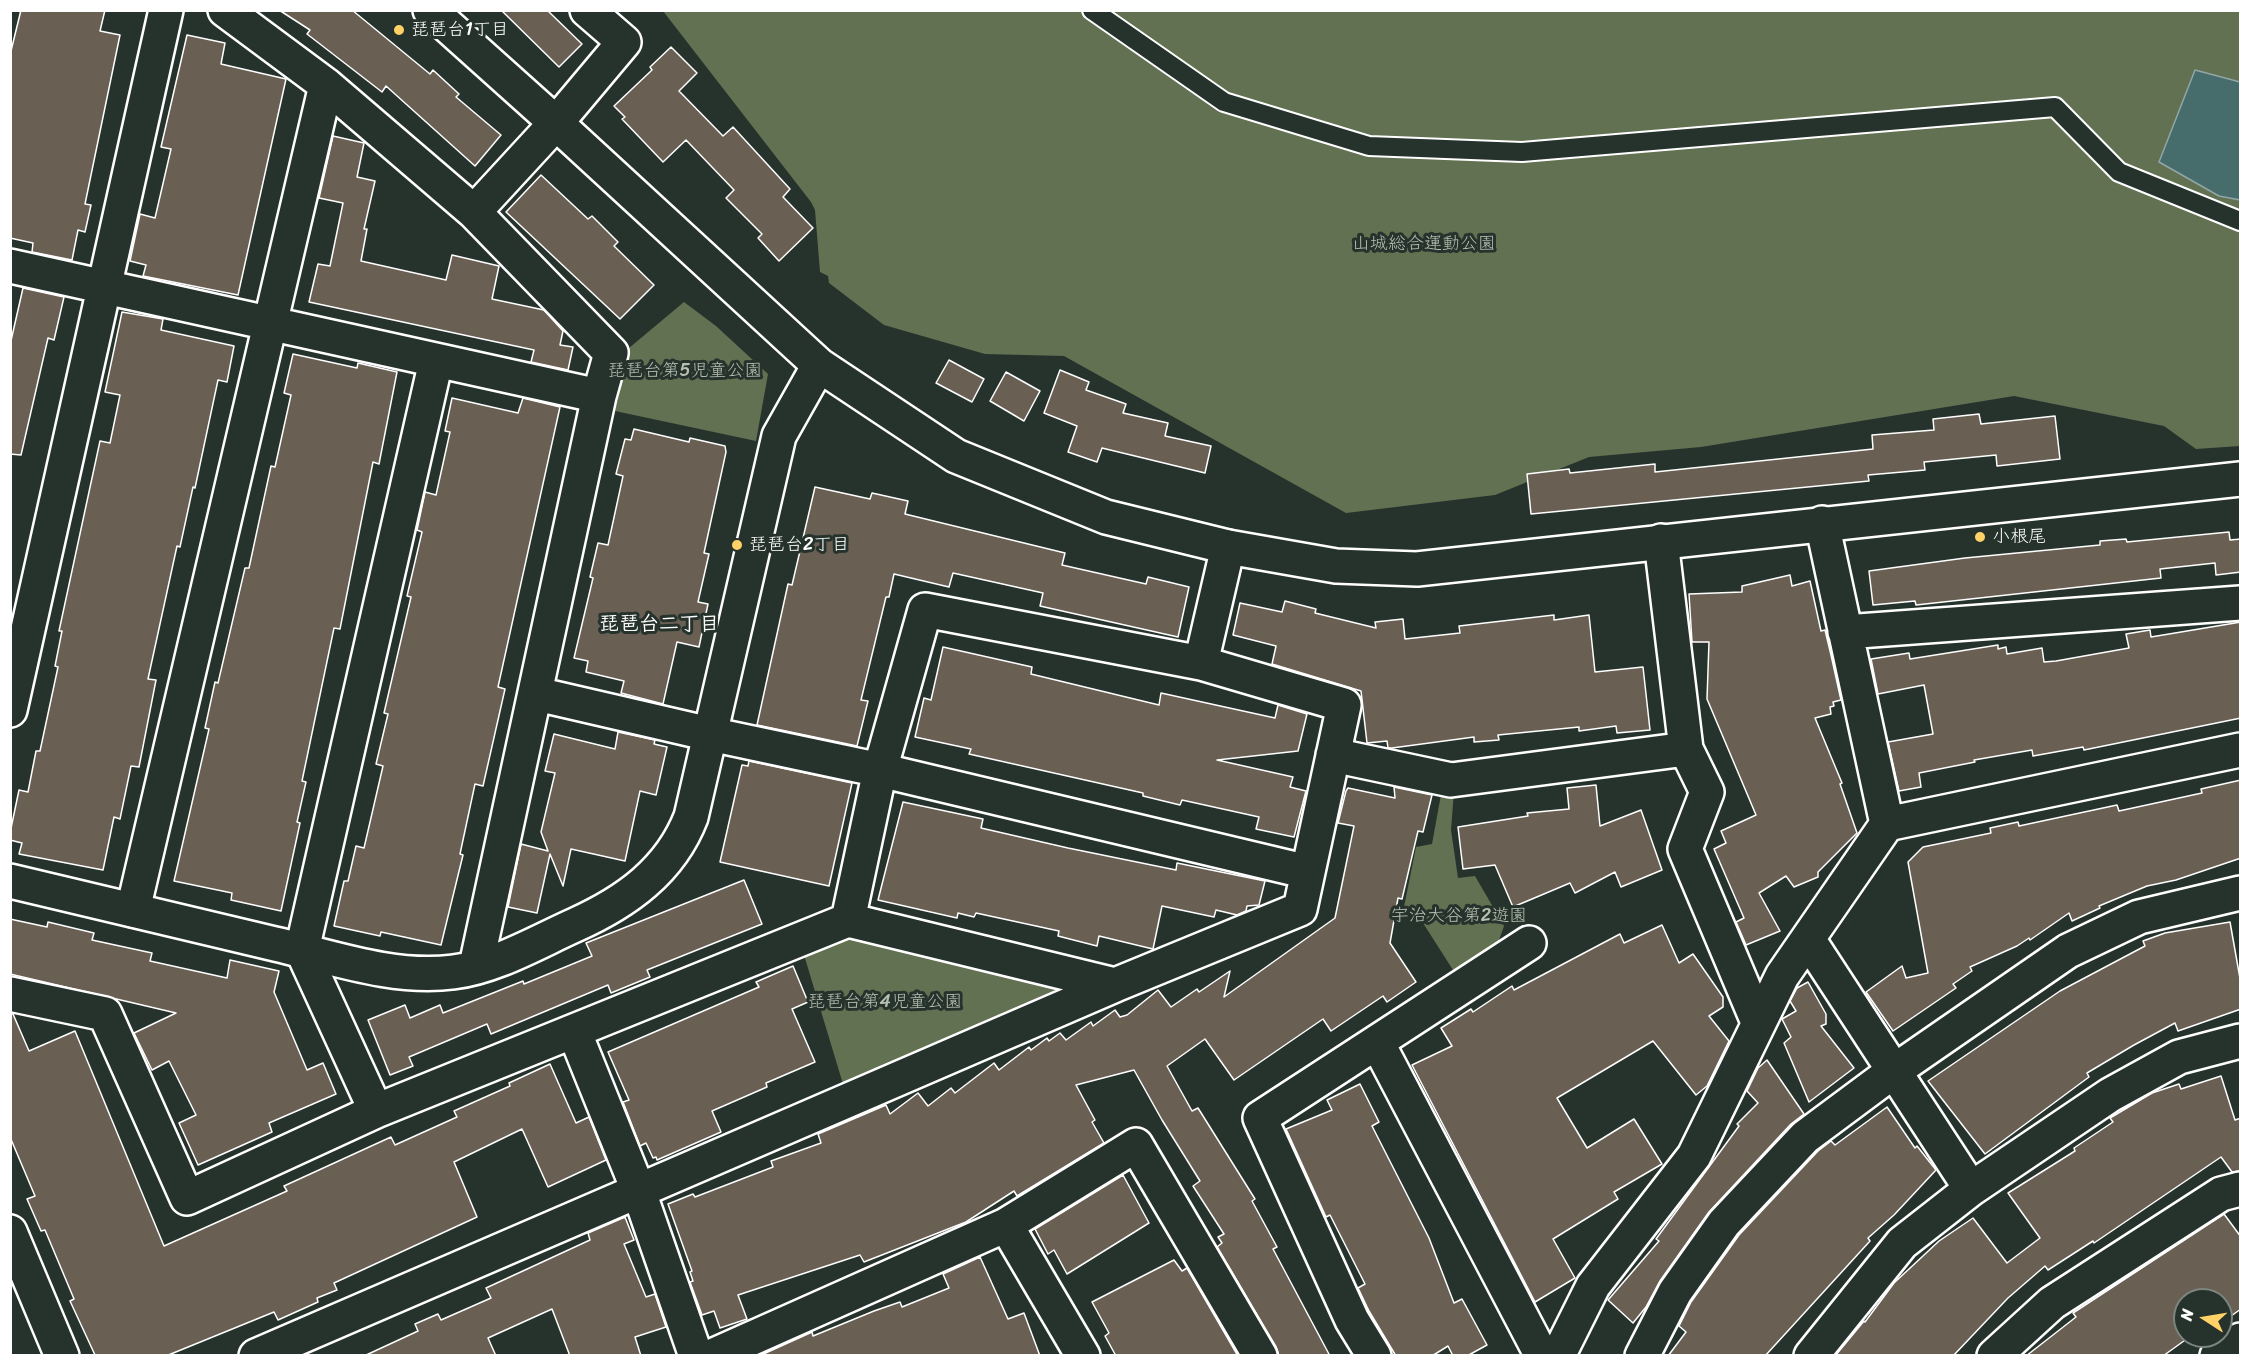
<!DOCTYPE html>
<meta charset="utf-8">
<style>
body{margin:0}
#map{position:relative;width:2251px;height:1366px;overflow:hidden;background:#26332d;font-family:Sriracha,sans-serif}
canvas{display:block}
.frame{position:absolute;inset:0;border:12px solid #fff;pointer-events:none}
.north{position:absolute;left:2173px;top:1288px;width:60px;height:60px;box-sizing:border-box;background:#26332d;border:2px solid #7d8581;border-radius:50%;rotate:282deg;font-size:16px;font-weight:700;line-height:24px;text-align:center;color:#fff}
.north::after{content:'';display:block;margin:auto;width:21px;height:27px;background:#ffd166;clip-path:polygon(50% 0,100% 100%,50% 72%,0 100%)}
</style>
<div id="map">
<canvas width="2251" height="1366"></canvas>
<div class="frame"></div>
<div class="north">N</div>
</div>
<script>
const c = document.querySelector('canvas').getContext('2d');
c.lineJoin = 'round';
function paint(path, color) { c.fillStyle = color; c.fill(path, 'evenodd'); }
function strokePath(path, color, width, dash) { c.strokeStyle = color; c.lineWidth = width; c.lineCap = dash ? 'butt' : 'round'; c.setLineDash(dash || []); c.stroke(path); }
function label(font, color, halo, rows, align = 'center') {
  c.font = font + ' Sriracha,"Klee One",sans-serif'; c.lineWidth = 6; c.setLineDash([]); c.textBaseline = 'middle'; c.strokeStyle = halo; c.fillStyle = color; for (const [text, x, y, turn = 0] of rows) {
    c.save(); c.translate(x, y); c.rotate((+turn || 0) * Math.PI / 180); c.textAlign = isNaN(turn) ? turn : align; if (halo) c.strokeText(text, 0, 0); c.fillText(text, 0, 0); c.restore();
  }
}
paint(new Path2D(`
 M663,11H2240V446L2196,449L2164,426L2014,396L1701,447L1589,457L1495,495L1346,513L1064,356L985,354L884,325L829,283L828,276L820,272L815,210L811,202Z
 M684,302L716,326L768,374L756,441L615,411L629,348Z
 M1442,789L1454,791L1451,830L1458,878L1475,876L1504,926L1498,943L1453,970L1416,912L1404,907L1416,847L1432,844Z
 M846,927L1054,976L1058,992L1045,1011L843,1084L801,945Z`), '#627152');
const water = new Path2D(`
 M2195,70L2240,82V200L2219,196L2159,162Z`);
paint(water, '#476c6c');
strokePath(water, '#91a7a7', 1.5);
const building = new Path2D(`
 M21,10H105L100,31L120,35L85,204L91,205L85,232L78,230L72,260L32,252L33,243L10,238V55Z
 M279,10H352L430,74L433,70L459,94L456,97L501,135L475,166L386,86L382,92L307,34L310,30Z
 M501,10H547L582,44L559,67Z
 M187,35L225,43L221,64L286,79L238,295L143,276L146,265L130,261L140,214L155,218L171,149L161,147Z
 M671,47L697,73L679,91L723,136L733,127L790,189L783,197L813,228L779,261L758,238L762,234L726,198L734,190L686,140L663,162L622,119L625,117L614,106L652,70L650,67Z
 M333,136L364,143L357,177L375,181L364,229H367L361,261L446,280L452,255L499,266L492,299L544,310L563,331L560,345L573,347L568,370L531,362L534,350L309,302L318,264L330,266L343,203L319,198Z
 M541,175L588,219L592,216L618,242L614,246L654,285L620,319L506,212Z
 M23,288L64,297L54,340L48,338L21,455L10,454V345Z
 M122,312L163,319L161,330L234,346L227,382L218,380L195,488L193,487L180,547L177,546L148,679L156,680L139,767L131,766L120,819L114,817L103,870L19,854L22,843L10,840V833L19,790L28,792L36,751H40L58,667L55,666L62,631H59L100,441L110,443L120,395L105,392Z
 M293,354L357,368L358,363L397,372L379,464L373,462L340,629L334,628L302,781L306,782L297,822L300,823L281,911L231,900L232,893L174,881L209,729L205,728L215,682L218,683L245,568H249L271,466L275,467L291,395L284,393Z
 M949,360L984,379L972,402L936,383Z
 M1060,370L1089,382L1086,390L1126,404L1123,413L1168,423L1165,436L1211,446L1205,473L1102,448L1097,462L1068,452L1077,426L1044,413Z
 M1006,372L1040,391L1024,421L990,401Z
 M452,398L518,413L523,398L560,407L498,687L505,689L483,786L475,784L460,854L463,855L441,945L381,932L380,936L334,926L344,881H348L356,846L364,848L383,766L376,764L388,714L384,713L411,597L407,596L422,532L417,530L425,492L436,495L450,432L445,431Z
 M1979,414L1981,424L2055,416L2060,459L1997,466L1996,455L1924,462L1925,470L1868,475L1869,481L1531,514L1527,474L1569,469L1570,473L1655,464V472L1873,449L1872,435L1934,430L1933,419Z
 M634,429L689,442L690,438L725,446L726,452L704,553L709,554L698,602L708,604L699,647L677,642L663,704L621,693L624,681L586,672L588,661L574,658L593,578L590,577L598,543L608,545L623,476L616,474L625,439L631,440Z
 M815,487L870,499L872,493L908,501L905,514L1065,553L1062,565L1146,584L1148,577L1189,587L1178,637L1040,606L1043,593L953,573L949,587L894,574L889,597H886L861,700L868,701L857,746L757,725L788,584L792,585Z
 M2229,532L2230,540L2241,539V572L2216,575L2215,563L2160,569L2161,578L1916,605L1915,601L1873,605L1869,571L1965,558L2100,545V541L2126,539L2127,542Z
 M1790,575L1792,586L1810,581L1821,631L1825,630L1831,655L1841,700L1833,702L1834,706L1830,707L1831,714L1815,718L1842,783L1840,784L1857,833L1818,872V877L1794,887L1786,876L1759,893L1780,931L1746,945L1736,922L1744,918L1714,849L1726,843L1721,831L1756,815L1707,699L1709,642H1692L1689,594L1742,592V586Z
 M1285,601L1316,609L1315,613L1376,628L1375,622L1403,619L1405,639L1460,633L1459,626L1554,615V620L1589,615L1595,672L1643,667L1650,730L1617,733L1616,726L1579,731V727L1498,735L1499,740L1474,742V737L1392,748H1388L1387,741L1367,743L1361,691L1272,664L1276,646L1233,635L1240,603L1282,612Z
 M2241,622V718L2084,750L2083,747L2033,756L2032,750L1974,760L1975,762L1919,773L1921,787L1899,791L1888,742L1933,734L1924,685L1878,694L1871,659L1909,653L1910,659L1998,645V649L2006,647L2007,654L2042,648L2044,662L2056,661L2129,648L2126,634L2150,630L2151,637Z
 M943,647L1032,667L1031,674L1159,705L1161,693L1275,718L1278,705L1307,714L1298,751L1217,760L1293,777L1290,787L1306,791L1294,837L1256,829L1259,817L1182,800L1180,805L1143,796V793L969,754L971,749L915,737L924,698L931,700Z
 M618,732L655,740L654,744L667,747L656,795L640,791L625,861L571,849L563,886L550,854L537,913L508,907L521,844L548,851L541,832L555,773L545,771L554,734L615,749Z
 M749,761L852,783L829,886L720,862L742,765L748,766Z
 M2241,780V858L2176,880L2147,886L2099,906L2100,908L2072,921L2069,913L2030,940L2029,938L2017,946L1970,967L1972,971L1953,984L1956,988L1893,1031L1866,992L1902,966L1906,978L1928,973L1908,862L1923,847L1991,833L1990,828L2018,822L2019,826L2117,805L2119,811L2202,793L2201,789Z
 M1596,785L1600,826L1641,810L1662,870L1621,887L1615,872L1575,893L1570,883L1513,907L1495,865L1463,869L1458,827L1528,816L1527,813L1569,809L1567,788Z
 M1394,787L1432,795L1423,832L1418,831L1402,899L1398,898L1390,943L1416,982L1387,1002L1383,996L1331,1031L1323,1019L1234,1080L1205,1039L1167,1066L1192,1111L1198,1108L1255,1199L1252,1201L1277,1247L1273,1249L1330,1356H1279L1276,1347L1217,1247L1222,1243L1218,1237L1224,1234L1193,1186L1200,1181L1162,1120L1134,1070L1076,1085L1095,1120L1092,1122L1104,1143L1017,1196L1014,1191L966,1222L864,1262L860,1255L738,1295L747,1319L720,1328L714,1311L702,1315L690,1282L693,1281L690,1272L692,1271L668,1204L693,1194L695,1197L773,1167L771,1161L821,1143L818,1134L886,1105L890,1114L918,1093L928,1106L951,1088L955,1093L994,1063L999,1070L1029,1047L1031,1050L1047,1038L1049,1041L1060,1033L1066,1040L1091,1022L1093,1026L1115,1010L1120,1017L1127,1015L1158,990L1171,1007L1197,989L1199,992L1230,971L1224,997L1335,918L1354,826L1338,823L1346,791L1348,788L1395,798Z
 M903,802L983,819L981,828L1068,848L1176,870L1177,863L1265,881L1259,905L1247,906L1246,911L1237,915L1216,910L1214,917L1162,906L1153,949L1099,936L1097,946L1058,936L1059,931L976,913L974,917L958,913L957,918L878,900Z
 M744,880L762,924L647,970L650,977L611,993L608,985L491,1034L487,1024L409,1057L413,1066L390,1075L368,1020L405,1005L410,1018L440,1005L443,1013L523,981L524,984L592,956L586,943Z
 M10,919L47,927L48,922L94,933L92,940L152,953L150,961L227,978L230,960L279,971L274,992L307,1070L323,1063L336,1094L269,1123L272,1132L198,1165L179,1123L196,1115L169,1061L152,1070L134,1033L176,1013L10,974Z
 M2230,922L2241,984V1009L2178,1031L2175,1023L2134,1045L2087,1073L2089,1077L1985,1154L1928,1081L2060,991L2145,946L2143,941L2165,933Z
 M1662,925L1679,963L1693,954L1723,997V1007L1709,1016L1729,1041L1707,1086L1696,1095L1653,1041L1557,1098L1587,1148L1634,1119L1662,1164L1614,1192L1618,1199L1553,1239L1575,1278L1535,1302L1412,1065L1452,1046L1441,1028L1471,1009L1473,1012L1512,986L1514,990L1620,934L1624,943Z
 M793,966L808,1002L792,1009L815,1062L766,1083L767,1087L712,1111L721,1132L657,1160L656,1157L653,1158L646,1143L640,1146L623,1102L629,1100L608,1052L759,987L756,982Z
 M1808,982L1826,1014V1024L1821,1026L1854,1068L1809,1102L1784,1043L1791,1037L1782,1019L1796,1011L1790,1001L1797,988Z
 M10,1013L13,1014L29,1051L75,1031L164,1246L287,1191L284,1186L391,1137L395,1145L457,1117L454,1111L510,1086L509,1083L550,1064L576,1123L589,1117L606,1160L548,1187L522,1129L454,1162L477,1217L334,1283L337,1290L317,1298L318,1302L278,1320L274,1312L166,1356L95,1355L70,1301L74,1299L45,1230L41,1231L27,1199L35,1196L10,1137Z
 M1767,1060L1804,1114L1791,1124L1709,1212L1660,1281L1646,1307L1633,1323L1608,1300L1659,1241L1656,1239L1739,1126L1737,1124L1758,1103L1747,1091L1758,1068Z
 M2221,1076L2235,1120L2241,1118V1171L2232,1172L2221,1157L2094,1243L2093,1241L2048,1270L2045,1266L2008,1298L1953,1356H1835L1864,1321L1865,1322L1894,1283L1939,1241L1973,1218L2007,1263L2040,1238L2008,1193L2075,1151L2074,1148L2113,1122L2110,1118L2152,1093L2179,1084L2181,1089Z
 M1360,1084L1379,1122L1372,1126L1429,1238L1454,1303L1462,1299L1487,1345L1467,1356H1453L1448,1346L1432,1356H1396L1369,1311L1358,1288L1365,1284L1330,1215L1326,1217L1286,1129L1332,1110L1327,1100Z
 M1887,1107L1915,1148L1917,1146L1936,1170L1894,1215L1868,1238L1870,1241L1765,1356H1668L1686,1332L1679,1326L1691,1302L1739,1235L1818,1151L1831,1141L1835,1145Z
 M1123,1175L1149,1223L1067,1274L1054,1250L1048,1254L1035,1229Z
 M2224,1214L2241,1237V1309L2221,1323V1300H2185V1336H2203L2192,1343L2188,1338L2163,1356H2026L2076,1317L2073,1313Z
 M625,1217L634,1240L624,1244L646,1297L655,1294L666,1327L635,1337L641,1356H570L552,1309L488,1338L496,1356H364L418,1331L415,1324L438,1314L441,1320L491,1298L486,1288L590,1240L588,1233Z
 M980,1257L1008,1319L1024,1313L1040,1356H759L812,1332L813,1336L874,1311L900,1302L902,1307L949,1288L943,1274Z
 M1174,1260L1182,1271L1187,1268L1238,1356H1116L1105,1336L1109,1333L1092,1302Z`);
paint(building, '#695f53');
strokePath(building, '#fff', 1.5);
const lane = new Path2D(`
 M1092,10L1224,102L1369,146L1522,152L2055,107L2119,172L2240,221`);
const street = new Path2D(`
 M225,10L326,85L474,212L611,353L599,396L476,966
 M474,212L556,123L624,42L587,10
 M10,266L599,396
 M436,361L302,950L376,1111L848,920L1115,985L1300,909L1344,705L1201,663L925,610L880,770L848,920
 M1661,541L1686,749L1707,792L1685,849L1758,1022
 M1845,632L2240,603
 M1201,663L1228,547
 M537,694L710,734L880,770L1308,872
 M10,710L166,10
 M1333,755L1451,780L1686,749
 M1887,824L2240,750
 M133,910L326,85
 M1808,939L1971,1189
 M10,994L105,1014L187,1198L376,1111
 M574,1031L639,1192L696,1356
 M1377,1042L1542,1356
 M1006,1225L1083,1356
 M10,1232L62,1356
 M256,1356L1115,985
 M712,1356L1006,1225L1136,1145L1260,1356
 M1374,1356L1352,1320L1260,1118L1529,943
 M1558,1356L1593,1286L1694,1156L1782,976L1887,824L1822,523
 M1642,1356L1675,1292L1724,1223L1805,1137L1887,1076L2068,951L2139,917L2240,893
 M1811,1356L1902,1243L1971,1189L2110,1095L2179,1057L2240,1041
 M1994,1356L2052,1303L2221,1194L2240,1189
 M2217,1356L2240,1340`);
const secondary = new Path2D(`
 M430,10L556,123L819,365L956,456L1106,517L1228,547L1336,566L1417,569L2240,479
 M10,881C99,902 187,923 275,944C331,957 395,980 453,972C495,967 537,942 575,925C626,902 670,871 691,817L779,436L819,365`);
strokePath(lane, '#fff', 22);
strokePath(street, '#fff', 38);
strokePath(secondary, '#fff', 38);
strokePath(lane, '#26332d', 18);
strokePath(street, '#26332d', 33);
strokePath(secondary, '#26332d', 33);
for (const [x, y, r, color] of [
 [399,30,6,"#ffd166"],
 [1980,537,6,"#ffd166"],
 [737,545,6,"#ffd166"]
]) { const dot = new Path2D(); dot.arc(x, y, r, 0, 2 * Math.PI); c.fillStyle = color; c.fill(dot); strokePath(dot, '#26332d', 2); }
label('18px', '#fff', '#26332d', [
 ["琵琶台1丁目",411,30],
 ["小根尾",1992,537],
 ["琵琶台2丁目",749,545]
], 'left');
label('18px', '#b8bfb1', '#26332d', [
 ["山城総合運動公園",1424,244],
 ["琵琶台第5児童公園",685,371],
 ["宇治大谷第2遊園",1459,916],
 ["琵琶台第4児童公園",885,1002]
]);
label('bold 20px', '#fff', '#26332d', [
 ["琵琶台二丁目",659,625]
]);
</script>
